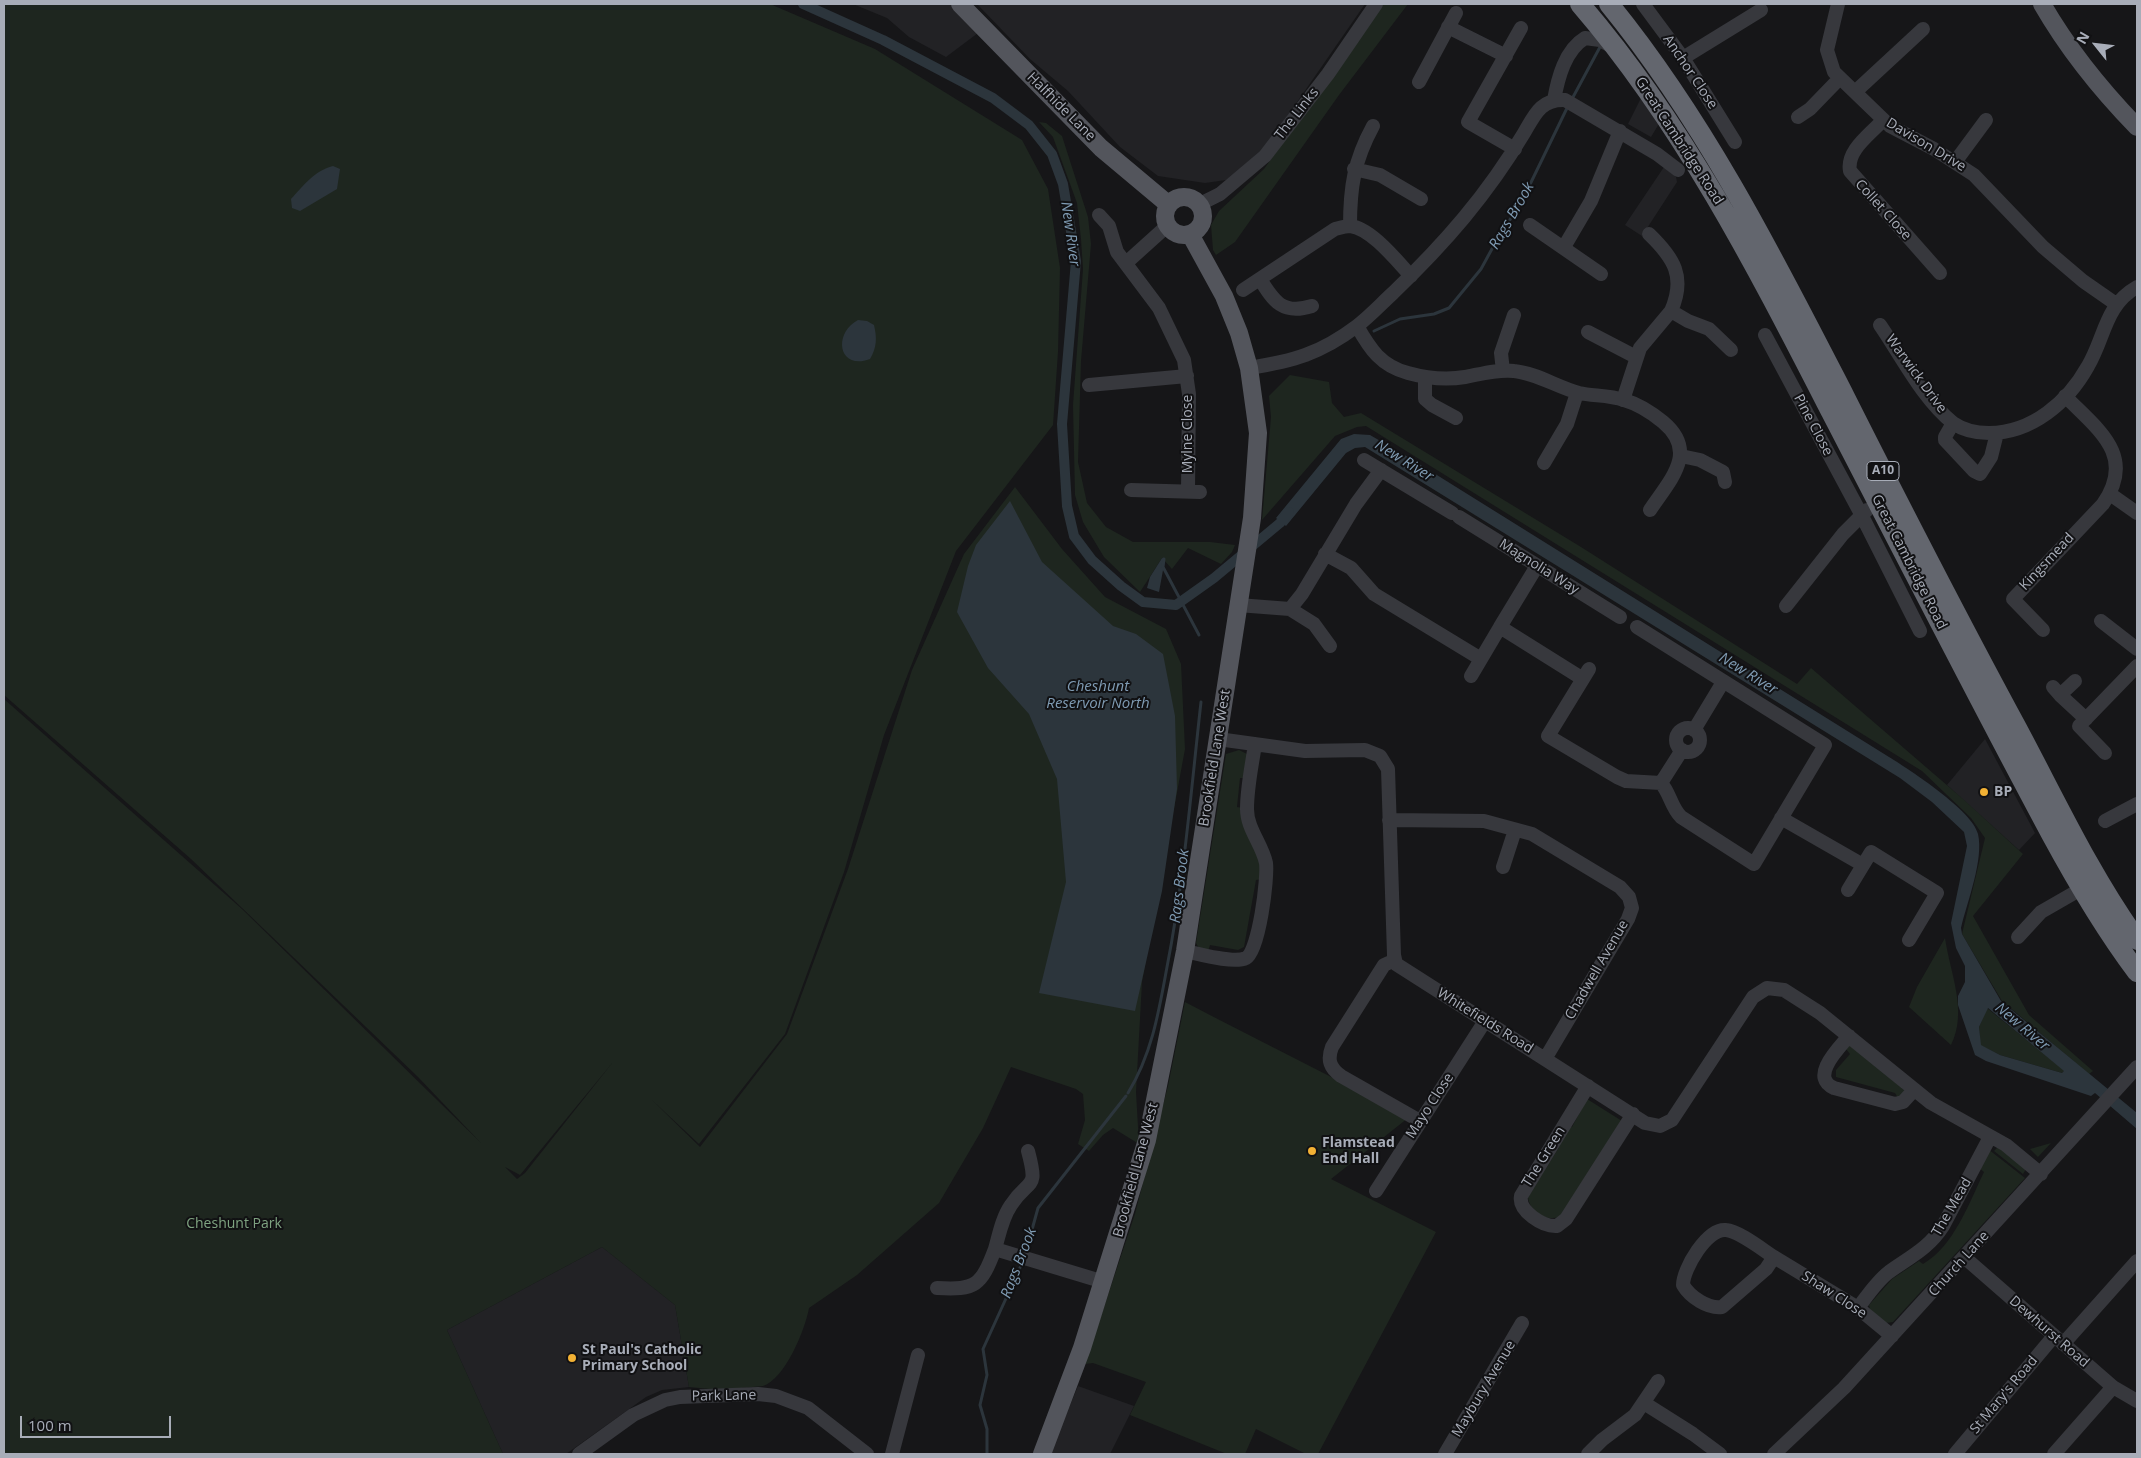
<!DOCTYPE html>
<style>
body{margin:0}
#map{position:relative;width:2141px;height:1458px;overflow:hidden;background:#161618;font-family:"Open Sans",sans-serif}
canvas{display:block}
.frame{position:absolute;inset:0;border:5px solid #a8adb8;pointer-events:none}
.north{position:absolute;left:2071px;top:20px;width:50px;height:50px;-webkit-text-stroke:4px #111113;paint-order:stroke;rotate:299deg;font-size:14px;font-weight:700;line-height:20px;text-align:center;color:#a8adb8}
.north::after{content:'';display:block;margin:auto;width:18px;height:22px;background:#a8adb8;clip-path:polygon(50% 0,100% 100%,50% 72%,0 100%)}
.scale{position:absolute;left:20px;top:1416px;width:151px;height:22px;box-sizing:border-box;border:2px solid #a8adb8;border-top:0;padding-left:6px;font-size:15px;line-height:18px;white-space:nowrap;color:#a8adb8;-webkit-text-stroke:4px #111113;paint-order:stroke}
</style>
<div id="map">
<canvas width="2141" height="1458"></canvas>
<div class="frame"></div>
<div class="north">N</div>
<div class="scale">100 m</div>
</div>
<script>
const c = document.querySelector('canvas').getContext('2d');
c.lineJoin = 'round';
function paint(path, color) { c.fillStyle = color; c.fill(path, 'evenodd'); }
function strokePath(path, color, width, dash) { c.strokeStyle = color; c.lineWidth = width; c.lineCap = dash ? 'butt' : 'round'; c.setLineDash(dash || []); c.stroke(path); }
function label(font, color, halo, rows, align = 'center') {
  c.font = font + ' "Open Sans",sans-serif'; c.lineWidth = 4; c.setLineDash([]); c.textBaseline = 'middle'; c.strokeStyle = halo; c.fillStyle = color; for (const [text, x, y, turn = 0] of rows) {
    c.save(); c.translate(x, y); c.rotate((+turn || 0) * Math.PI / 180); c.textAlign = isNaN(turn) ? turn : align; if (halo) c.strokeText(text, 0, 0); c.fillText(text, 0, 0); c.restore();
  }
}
paint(new Path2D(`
 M853,4H951L978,33L946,57L909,37L887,18Z
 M977,4H1365L1268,144L1247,166L1226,180L1205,183L1158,176L1120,147L1068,91L1030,59Z
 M1641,98L1660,122L1651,137L1628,124Z
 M1664,167L1676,177L1677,182L1642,236L1625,225Z
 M1985,739L2035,833L2019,850L1947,785Z
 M602,1247L675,1305L689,1387L662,1390L646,1397L566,1454H503L447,1330Z
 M1078,1386L1134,1406L1110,1454H1050Z`), '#222225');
paint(new Path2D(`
 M4,4H770L875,49L1022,140L1048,189L1060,268L1058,352L1053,425L956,551L884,735L844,872L785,1034L699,1144L652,1100L700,1147L787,1034L848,869L912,670L964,554L1015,487L1062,549L1105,597L1166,629L1181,664L1185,749L1142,982L1136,1092L1139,1144L1113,1128L1103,1135L1089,1151L1078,1144L1085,1120L1083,1094L1076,1089L1011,1067L983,1128L939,1203L857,1275L809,1308C805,1330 785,1379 763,1386L721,1390L689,1387L675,1305L602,1247L447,1330L503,1454H4V699L242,909L481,1143L418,1077L191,859L4,695ZM613,1062L525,1173L517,1179L505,1167L520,1175Z
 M1383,4H1408L1339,95L1235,242L1216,255L1213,250L1211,225L1219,211L1264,169Z
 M1039,122L1046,123L1062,136L1088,217L1091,244L1081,361L1078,462L1087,503L1106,527L1133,542H1210L1235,545L1232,552L1221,564L1188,548L1172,569L1162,558L1140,592L1104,557L1083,522L1075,495L1073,405L1083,269L1081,239L1077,203L1053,137Z
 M1290,375L1329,382L1332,403L1344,417L1361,413L1581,547L1797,684L1811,668L1963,799L2023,854L1973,916L2029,1015L2093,1071L2089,1074L2002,1001L1962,934L1985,838L1971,818L1922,771L1366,426L1357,427L1335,436L1262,520L1271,417L1269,396Z
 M1239,750L1249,755L1248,778H1240L1237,807L1243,808L1258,850L1263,879L1256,880L1244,947L1238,950L1210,945L1208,952L1199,948L1196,943L1226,754Z
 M1945,938C1950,973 1968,1011 1951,1045L1909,1007L1917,987Z
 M1185,1002C1259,1041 1334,1077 1408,1118L1331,1179L1436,1232L1318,1454H1306L1256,1429L1245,1454H1227L1130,1415L1146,1382L1093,1363L1085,1364L1135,1214L1168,1086Z
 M1987,1008L2065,1071L2062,1073L2000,1055L1980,1045L1979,1027Z
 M1849,1046H1853L1904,1090V1095L1898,1098L1895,1093L1836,1077V1070L1850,1054L1846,1049Z
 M1587,1099L1622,1121L1560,1217C1545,1221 1530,1213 1528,1197L1558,1149L1567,1127H1572Z
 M2051,1143L2038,1157L2030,1149Z
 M1999,1146L2026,1169L2023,1174L1994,1151Z
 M1988,1149L2025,1178L1893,1322L1886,1323L1871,1313L1869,1305L1892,1279L1919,1261L1923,1264C1954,1246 1969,1203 1984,1172L1979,1168Z`), '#1e261f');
paint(new Path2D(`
 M333,166L340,169L337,189L300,211L292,208L291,199C304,185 314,171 333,166Z
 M858,320L867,321L874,325C877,338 877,347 870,359C839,371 832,334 858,320Z
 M1354,434L1370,435L1408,457L1889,757C1910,770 1973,811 1978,834C1984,860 1967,902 1961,928L1962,934L2001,1001L2137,1113V1129L2095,1093L2091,1096L1986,1061L1975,1055L1958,1005V996L1965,982V966L1956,948L1951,923L1967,846L1964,832L1932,802L1900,778L1365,447L1355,448L1346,453L1286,526L1276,518L1341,439ZM1988,1008L2064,1071L2062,1073L2000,1055L1981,1045L1979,1027Z
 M1010,501L1042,562L1113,626L1136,634L1163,654L1175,716L1177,789L1162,891L1135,1011L1039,993L1066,882L1057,779L1029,714L988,668L957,612L968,566L976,545Z
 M1162,558L1165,559L1159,592L1147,588L1150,577Z`), '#2c353c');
strokePath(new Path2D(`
 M1572,99L1600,47
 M1374,331L1400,319L1434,314L1449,308L1481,269L1499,236L1521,203L1568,106
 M1164,559L1163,567L1199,635
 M1128,1093C1152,1054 1159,1011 1167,967C1184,880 1191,791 1201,702
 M1025,1255L1038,1208L1126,1096
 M987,1454V1429L980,1405L987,1375L983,1349L1023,1261`), '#2c353c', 3);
strokePath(new Path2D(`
 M803,4L883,40L993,98L1029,125L1052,154L1063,184L1076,261L1062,424L1067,506L1074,536L1092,560L1121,586L1143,602L1176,605L1214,578L1280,523L1289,512`), '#2c353c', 10);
strokePath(new Path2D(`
 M1643,4L1683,58L1735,142
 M1838,4L1827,50L1834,72L1890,126L1934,149L1974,175L2043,247L2083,281L2116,304
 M1448,27L1506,56
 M1683,58L1761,10
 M1419,82L1456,13
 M1855,92L1923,29
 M1554,100C1558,78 1565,50 1585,38L1600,40L1613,47
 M1798,117L1810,109L1840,78
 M1883,120C1871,134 1846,150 1850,171L1940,273
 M1515,149L1468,122L1521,28
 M1955,162L1986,120
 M1354,169L1380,175L1421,199
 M1198,205L1220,194L1265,156L1328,74L1376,4
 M1099,215L1109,226L1117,252L1159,308L1184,360L1189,394L1188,491
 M1530,225L1601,274
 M1350,226C1350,187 1354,161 1373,126
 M1649,234C1674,258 1686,277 1671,311
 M1564,247L1591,201L1620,131
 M1126,263L1167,226
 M1260,279C1274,302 1283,315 1312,306
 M1243,290L1335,229C1339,228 1346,226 1350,226C1371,228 1397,261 1411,276
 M1880,325C1902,357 1922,398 1953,423C1963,430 1977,433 1989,433C2032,433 2068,402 2088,366C2105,337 2105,305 2137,287
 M1357,326C1370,349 1381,366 1408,373C1426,378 1447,380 1465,377C1481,374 1498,369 1514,371C1536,373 1557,387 1579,393C1593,396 1609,395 1624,400C1638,404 1652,413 1663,422C1699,452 1670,480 1650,510
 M1588,332L1636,357
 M1765,335L1861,514L1920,631
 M1249,368C1293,361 1320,354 1357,326C1370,316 1381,304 1393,293C1445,243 1487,195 1524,133C1535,114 1541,99 1565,100L1657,154L1678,170
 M1503,371L1501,353L1514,315
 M1425,377V399L1432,405L1456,418
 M1089,385L1187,376
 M1623,400L1640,348L1671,311L1688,321L1709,329L1731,350
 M1953,423L1945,437V440L1974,471L1980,474L1991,457L1997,433
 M1681,456L1700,460L1723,472L1725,482
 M1364,460L1452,513
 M1544,463L1567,424L1577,393
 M1131,490L1200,492
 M2110,494L2137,513
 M1459,517L1620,617
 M1325,554L1351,568L1374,594L1481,659
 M1238,605L1290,609L1302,594L1356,504L1381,470
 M1786,606L1843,534L1867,510
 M1290,609L1314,624L1330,646
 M2101,621L2137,649
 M1500,627L1537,566
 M2043,630L2013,599L2103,504C2137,455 2097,429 2065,396
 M1589,669L1548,736L1617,777L1626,781L1661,783C1670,793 1671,807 1681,817L1754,864L1825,745L1637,627
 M1471,676L1500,627L1583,679
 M2053,687L2060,695L2075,681
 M2060,695L2086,719
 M1676 740a12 12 0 1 1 24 0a12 12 0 1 1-24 0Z
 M1694,730L1723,682
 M1218,739L1305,751L1365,750L1380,756L1388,769L1394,955L1396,964L1645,1123L1660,1126L1672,1120L1753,997L1767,988L1784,990L1820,1013L1931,1103L2006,1145L2041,1174
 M2105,753L2079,726L2137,666
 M1661,783L1682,750
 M1781,818L1863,865
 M1389,820L1484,821L1532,834L1620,887L1629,897L1632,908L1628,919L1545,1059
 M2105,821L2137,804
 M1503,867L1515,830
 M1848,890L1871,852L1937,893L1909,940
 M2018,937L2041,912L2081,889
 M1185,951C1199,954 1234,964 1246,958C1259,951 1268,878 1266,863C1262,844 1247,829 1247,809C1247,787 1252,765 1255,744
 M1395,960L1384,965L1332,1047C1327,1060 1330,1068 1341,1076L1420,1121
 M1849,1036C1839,1048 1809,1077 1834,1088L1895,1104L1903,1102L1914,1090
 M1588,1086L1521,1196C1518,1211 1543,1227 1557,1226L1566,1219L1633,1114
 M1376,1191L1485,1021
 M995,1249C999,1235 1002,1218 1011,1205C1029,1177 1039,1192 1028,1151
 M1774,1257C1763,1250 1739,1231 1726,1230C1707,1228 1683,1269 1683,1285C1690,1297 1708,1309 1722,1307L1766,1269L1774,1257L1858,1308L1892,1336
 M1964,1257L2113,1387L2137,1401
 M937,1288C976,1290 981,1286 995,1249L1104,1282
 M1858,1308C1867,1296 1877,1281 1889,1272C1910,1257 1929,1248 1943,1226L1990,1137
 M2063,1344L2137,1261
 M1644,1403L1693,1434L1720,1454
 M579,1454L633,1415L665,1400L680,1397L758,1394L776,1396L808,1408L867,1454
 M892,1454L918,1355
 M1445,1454L1522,1323
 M1588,1454L1602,1440L1635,1415L1658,1381
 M1774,1454L1844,1388L2137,1067
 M1955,1454L2054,1336
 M2054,1454L2113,1387`), '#37383d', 14);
strokePath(new Path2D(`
 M960,4L1101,148L1169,205
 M2042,4C2068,49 2101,90 2137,127
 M1165 216a19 19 0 1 1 38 0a19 19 0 1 1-38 0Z
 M1042,1454L1082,1348L1147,1140L1185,951L1252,518L1258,433L1249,368L1239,333L1224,296L1190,234`), '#53555c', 18);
strokePath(new Path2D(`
 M1580,4C1685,126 1758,270 1831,412C1904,553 1976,694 2051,834C2077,882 2104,928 2137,972
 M1609,4C1706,123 1775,261 1845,397C1901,508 1958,619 2017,728C2055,799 2090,875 2137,940`), '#63666e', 20);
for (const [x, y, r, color] of [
 [1984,792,5,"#f2b134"],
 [1312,1151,5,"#f2b134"],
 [572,1358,5,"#f2b134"]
]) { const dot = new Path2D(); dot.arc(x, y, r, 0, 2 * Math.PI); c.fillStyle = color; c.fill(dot); strokePath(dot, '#111113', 2); }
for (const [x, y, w] of [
 [1883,471,32]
]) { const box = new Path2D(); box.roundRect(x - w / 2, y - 9.5, w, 19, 4); c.fillStyle = '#111113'; c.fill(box); strokePath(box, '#a8adb8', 1); }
label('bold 12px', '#a8adb8', null, [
 ["A10",1883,471]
]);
label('14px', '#a8adb8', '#111113', [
 ["Anchor Close",1690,72,56],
 ["Halfhide Lane",1061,107,45],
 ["The Links",1297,114,-52],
 ["Great Cambridge Road",1679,141,57],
 ["Davison Drive",1926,145,31],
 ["Collet Close",1883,210,48],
 ["Warwick Drive",1916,374,54],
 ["Pine Close",1813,425,62],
 ["Mylne Close",1188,434,-90],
 ["Great Cambridge Road",1909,562,63],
 ["Kingsmead",2047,562,-47],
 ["Magnolia Way",1539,567,32],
 ["Brookfield Lane West",1215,758,-81],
 ["Chadwell Avenue",1597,970,-60],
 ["Whitefields Road",1485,1021,32],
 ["Mayo Close",1430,1106,-57],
 ["The Green",1544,1157,-58],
 ["Brookfield Lane West",1136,1170,-75],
 ["The Mead",1952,1207,-60],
 ["Church Lane",1959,1264,-48],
 ["Shaw Close",1834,1295,33],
 ["Dewhurst Road",2049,1332,41],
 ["Maybury Avenue",1484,1389,-59],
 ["St Mary's Road",2004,1395,-50],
 ["Park Lane",724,1396,-1]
]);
label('bold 14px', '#a8adb8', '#111113', [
 ["BP",1994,792],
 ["Flamstead",1322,1143],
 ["End Hall",1322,1159],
 ["St Paul's Catholic",582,1350],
 ["Primary School",582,1366]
], 'left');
label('14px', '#7fa381', '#111113', [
 ["Cheshunt Park",234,1224]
]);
label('italic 15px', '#7f9bb3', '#111113', [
 ["Rags Brook",1512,216,-60],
 ["New River",1070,234,82],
 ["New River",1404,461,32],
 ["New River",1748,674,32],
 ["Cheshunt",1098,687],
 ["Reservoir North",1098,704],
 ["Rags Brook",1180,886,-83],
 ["New River",2022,1027,40],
 ["Rags Brook",1019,1263,-69]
]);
</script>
